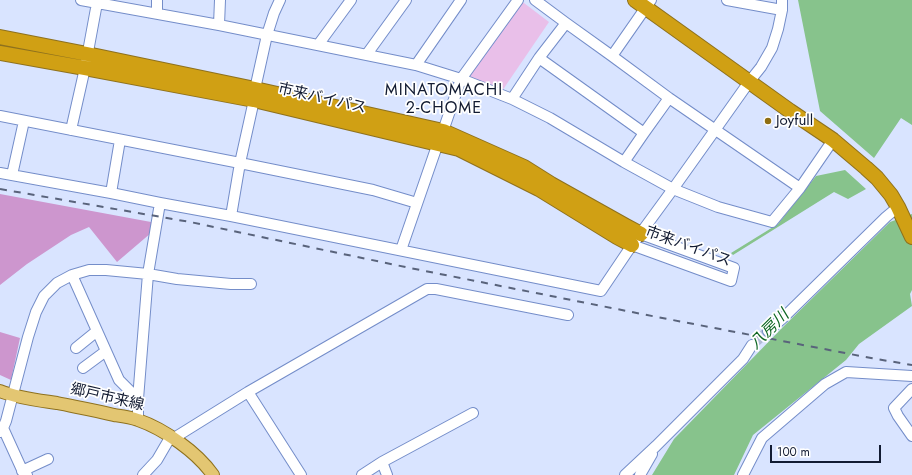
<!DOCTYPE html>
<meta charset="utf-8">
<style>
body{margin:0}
#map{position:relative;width:912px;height:475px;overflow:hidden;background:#d9e4ff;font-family:Jost,sans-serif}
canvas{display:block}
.scale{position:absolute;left:770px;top:445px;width:111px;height:18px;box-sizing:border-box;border:2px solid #121b32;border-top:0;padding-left:5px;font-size:12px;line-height:14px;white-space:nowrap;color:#121b32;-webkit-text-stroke:3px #fff;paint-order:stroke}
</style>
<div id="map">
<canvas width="912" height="475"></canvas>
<div class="scale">100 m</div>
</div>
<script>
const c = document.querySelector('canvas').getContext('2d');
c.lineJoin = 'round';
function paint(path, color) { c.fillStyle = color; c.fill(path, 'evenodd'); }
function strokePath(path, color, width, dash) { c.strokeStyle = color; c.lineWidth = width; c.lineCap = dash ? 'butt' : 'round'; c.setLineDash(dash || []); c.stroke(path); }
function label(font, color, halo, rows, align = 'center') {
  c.font = font + ' Jost,"Noto Sans JP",sans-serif'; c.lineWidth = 3.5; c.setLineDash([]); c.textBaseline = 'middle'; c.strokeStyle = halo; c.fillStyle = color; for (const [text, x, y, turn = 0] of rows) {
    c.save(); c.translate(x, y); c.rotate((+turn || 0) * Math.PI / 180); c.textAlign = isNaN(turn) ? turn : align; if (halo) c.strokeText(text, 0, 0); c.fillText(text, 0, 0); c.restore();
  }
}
paint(new Path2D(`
 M520,0L549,22L502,91L464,78Z`), '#e9bfe9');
paint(new Path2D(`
 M0,194L151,222V233L117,262L89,227L71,235L27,264L0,285Z
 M0,332L20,338L11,380L0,375Z`), '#cd96ce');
paint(new Path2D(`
 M798,0H912V125L901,118L874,158L820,111Z
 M845,170L866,189L848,199L834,192L733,255L731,253L778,224L816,176Z
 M912,214V290L910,294L912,306L859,344L846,360L753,435L734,475H652L674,439L782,328L890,222Z`), '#87c38c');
strokePath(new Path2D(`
 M752,345L768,331`), '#b1bcd6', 10, [10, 5]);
const minor = new Path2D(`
 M81,0L219,25L416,65L461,79L512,99L550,118L624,162L673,189L718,207L772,222L800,188L833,140
 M157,0V14
 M535,0L566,23L612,56L669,98L800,188
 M727,0L782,10
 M219,25L220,0
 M318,45L351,0
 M367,54L406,0
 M612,56L651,0
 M539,58L644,133
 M416,65L461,0
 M512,99L539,58L566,23
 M0,116L240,163L373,190L417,203
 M71,130L85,68L97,3
 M443,131L461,79L518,0
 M624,162L644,133L669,98
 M0,173L111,193L160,203L231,216L601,291L632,245L673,189L715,130L749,82L761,67L772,48L778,29L782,10V0
 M12,175L24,121
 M111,193L120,140
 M231,216L240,163L254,100L255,89L267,35L274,13L280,0
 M632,245L731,281L734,268L641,234
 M401,250L438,143
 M72,275L119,380L138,399
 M768,331L784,317L886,217L898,207
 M76,348L97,331
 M83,368L106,351
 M912,389L894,408L898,416L912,436
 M248,392L301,475
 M138,420V399L148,274L160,203
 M3,428L23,472L27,475
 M0,432L3,428L6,421L28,337L36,312L44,296L57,283L72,275L89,270H106L148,274L177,279L231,284H251
 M174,438L248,392L427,289H436L568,315
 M382,462L387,475
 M22,471L48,459
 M143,475L157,460L171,436
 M362,475L382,462L473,413
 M625,475L656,446L743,359L752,345
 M640,475L652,454
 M743,475L762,438L825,384L846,372L912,376`);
const major = new Path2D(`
 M0,391C18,398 37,400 57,403C76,407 95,410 114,415C121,416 130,417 138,420C164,429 197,452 213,475`);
const highway = new Path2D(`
 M635,0L790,111L833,140L866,168L877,178L891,195L898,207L912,237
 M0,37L87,54L255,89L443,131L524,167L551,184L626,226L641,234
 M0,53L85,68L254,100L459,149L539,189L617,237L632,245`);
strokePath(minor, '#748dc9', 12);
strokePath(major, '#8e711e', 14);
strokePath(highway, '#8e711e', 16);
strokePath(minor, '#fff', 10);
strokePath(major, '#e3c672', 12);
strokePath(highway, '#d0a014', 14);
strokePath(new Path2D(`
 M0,189L190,222L410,268L657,317L871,358L912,365`), '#59637b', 2, [7, 7]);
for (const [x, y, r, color] of [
 [768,121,4,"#8f6e12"]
]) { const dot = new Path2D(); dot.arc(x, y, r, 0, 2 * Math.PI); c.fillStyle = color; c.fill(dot); strokePath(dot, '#fff', 1.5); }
label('15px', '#121b32', '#fff', [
 ["市来バイパス",322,99,13],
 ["市来バイパス",688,247,20],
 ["郷戸市来線",107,398,13]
]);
label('15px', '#121b32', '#fff', [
 ["Joyfull",776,121]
], 'left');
c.letterSpacing = '1px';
label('16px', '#121b32', '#fff', [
 ["MINATOMACHI",444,91],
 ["2-CHOME",444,109]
]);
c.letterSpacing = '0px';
label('italic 16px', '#0e6723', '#fff', [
 ["八房川",770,330,-45]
]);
</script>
